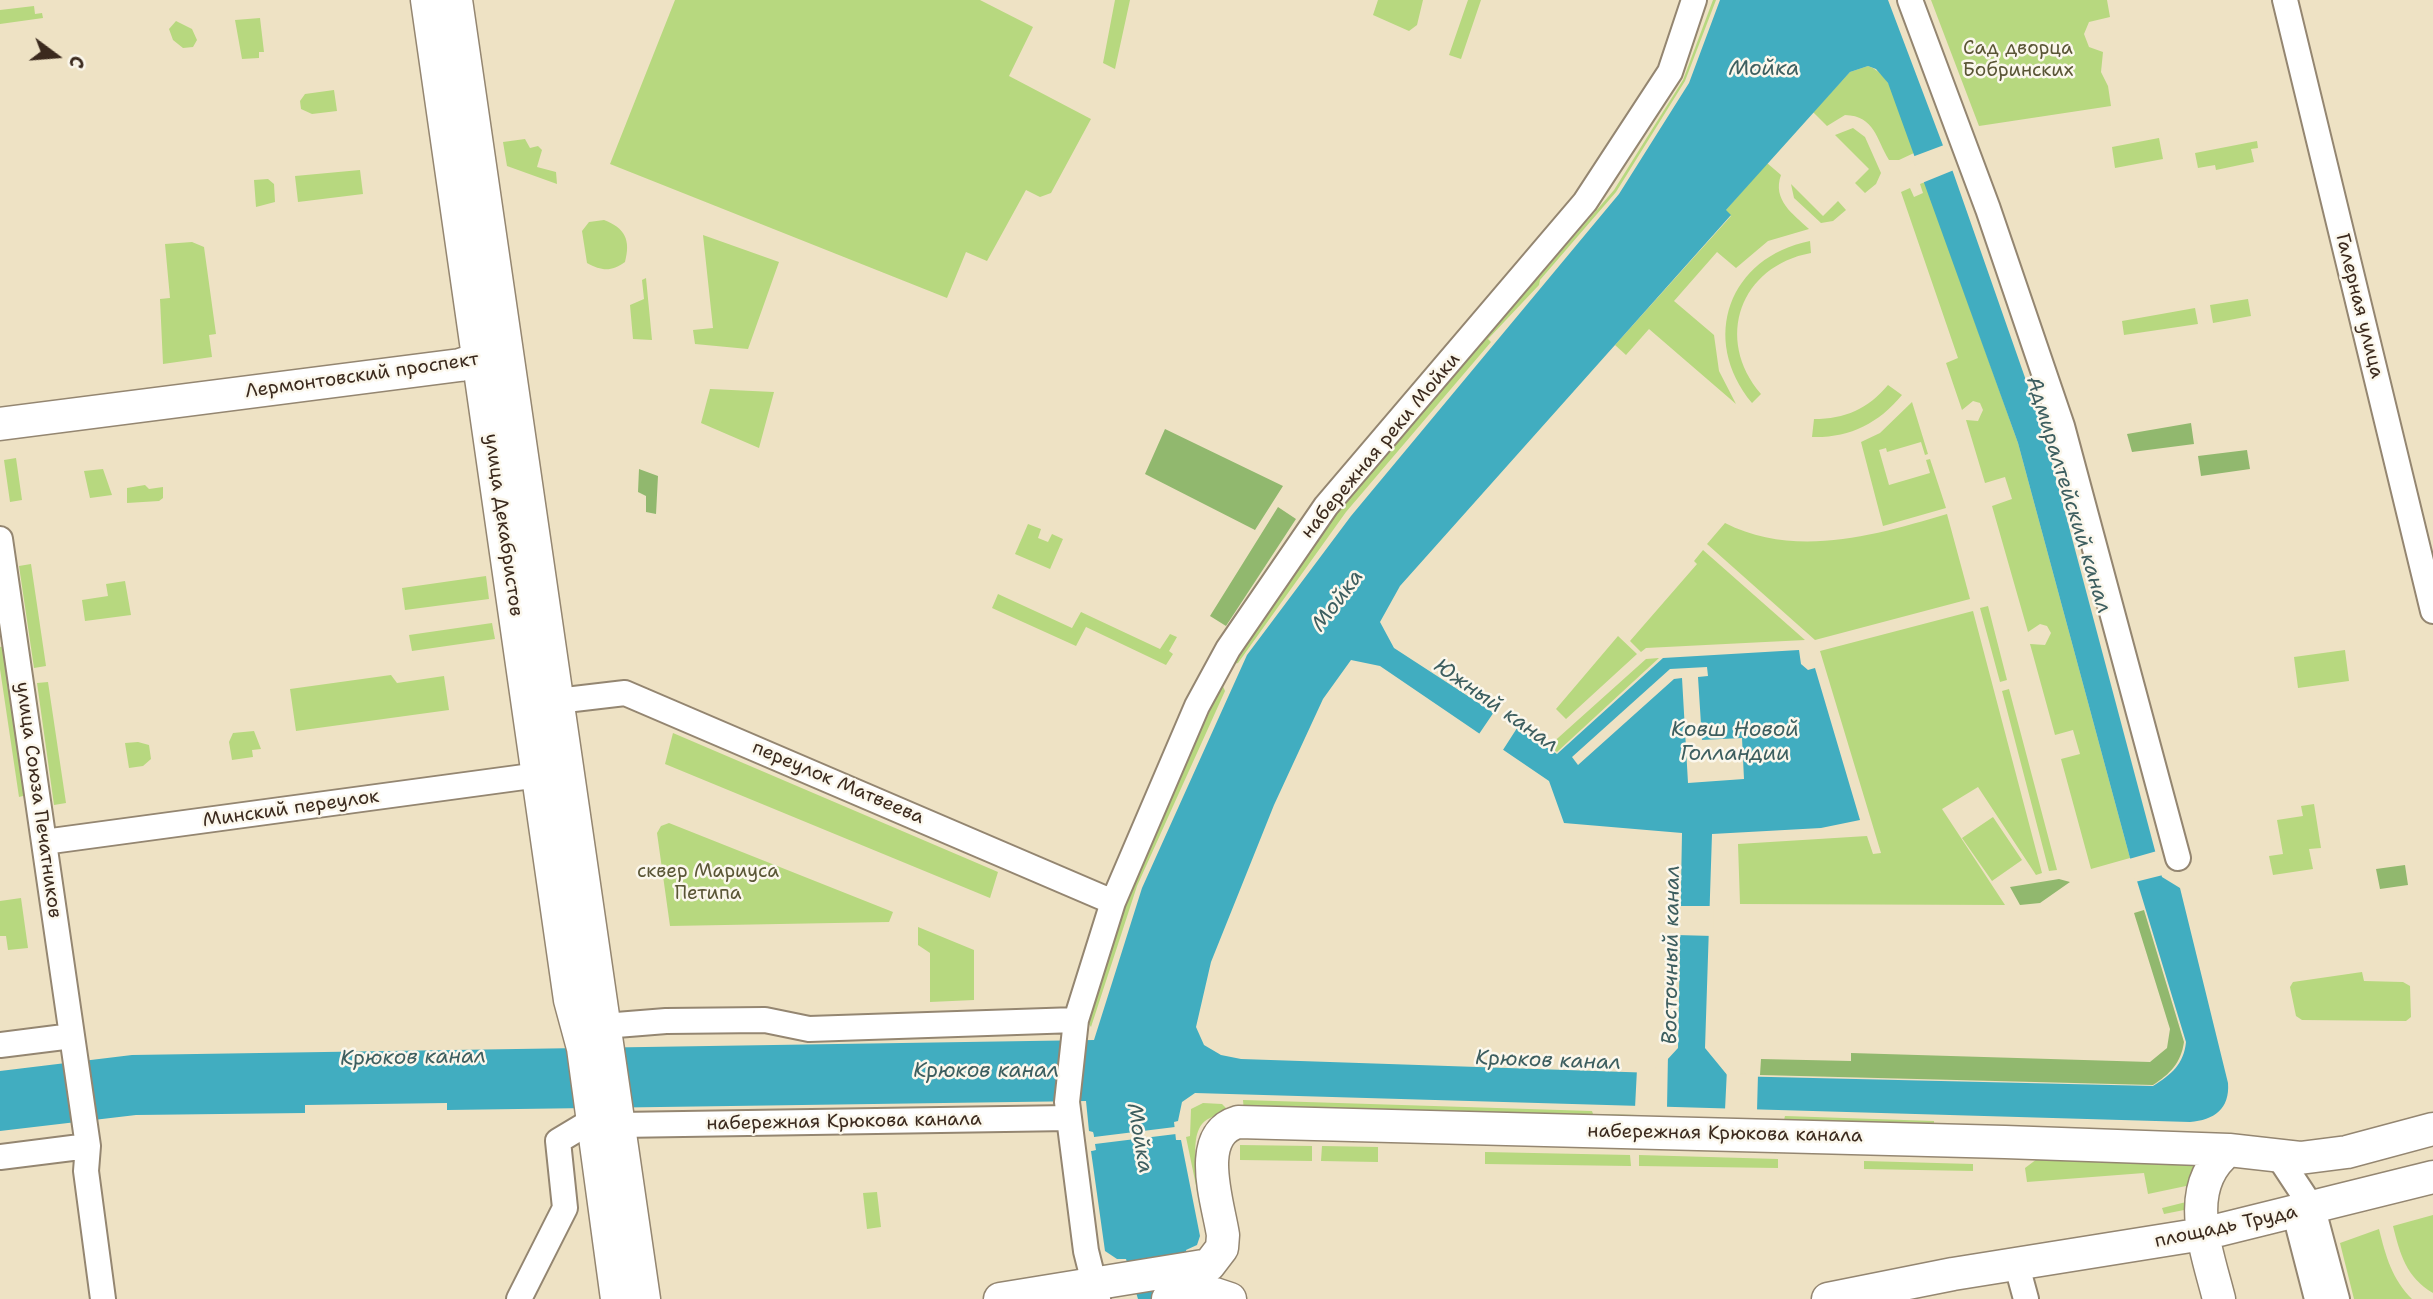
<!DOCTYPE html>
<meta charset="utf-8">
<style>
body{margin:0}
#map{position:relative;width:2433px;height:1299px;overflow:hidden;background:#eee2c4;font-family:"Shantell Sans",sans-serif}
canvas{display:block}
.north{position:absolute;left:21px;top:21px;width:70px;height:70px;-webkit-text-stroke:5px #fbf7ec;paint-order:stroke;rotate:106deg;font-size:19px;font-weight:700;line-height:28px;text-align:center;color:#3b2a1e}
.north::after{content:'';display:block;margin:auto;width:24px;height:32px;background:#3b2a1e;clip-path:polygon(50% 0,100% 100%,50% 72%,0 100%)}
</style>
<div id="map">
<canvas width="2433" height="1299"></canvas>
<div class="north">С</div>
</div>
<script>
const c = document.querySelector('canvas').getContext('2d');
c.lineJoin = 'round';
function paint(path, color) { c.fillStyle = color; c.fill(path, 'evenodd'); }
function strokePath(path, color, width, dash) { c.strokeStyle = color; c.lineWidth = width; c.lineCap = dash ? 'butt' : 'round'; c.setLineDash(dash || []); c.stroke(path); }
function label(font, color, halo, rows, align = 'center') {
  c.font = font + ' "Shantell Sans",sans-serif'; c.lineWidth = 5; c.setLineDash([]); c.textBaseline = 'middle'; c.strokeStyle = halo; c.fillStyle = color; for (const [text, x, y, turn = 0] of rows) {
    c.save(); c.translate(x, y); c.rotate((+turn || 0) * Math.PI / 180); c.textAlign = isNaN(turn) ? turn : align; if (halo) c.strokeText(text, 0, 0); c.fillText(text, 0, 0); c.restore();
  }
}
paint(new Path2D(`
 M675,0H980L1033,27L1009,76L1091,119L1051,193L1040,197L1026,190L987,261L966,252L947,298L610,164Z
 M1115,0H1130L1115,69L1103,63Z
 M1378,0H1423L1417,25L1409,31L1373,15Z
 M1468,0H1481L1461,59L1449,55Z
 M1713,0H1716L1685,81L1616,192L1540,280L1539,285L1488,339L1491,342L1346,512L1238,663L1230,665L1340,507L1614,190L1683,80Z
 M1931,0H2107L2110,17L2089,22L2084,34L2089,47L2103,52L2101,72L2108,86L2111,106L1979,126Z
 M34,6L35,14L42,13L43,18L0,24V10Z
 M260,18L264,52H259V58L242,59L235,20Z
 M176,21L192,29L197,40L193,47L183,48L173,40L169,29Z
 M1868,66C1897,76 1905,127 1914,153L1899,160H1889C1876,139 1875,116 1845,115L1827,126L1813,112L1850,72Z
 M334,90L337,111L312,114L301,109L300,101L305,94Z
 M1853,128L1865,137L1881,173L1876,184L1865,193L1855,183L1869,169L1835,135Z
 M2159,138L2163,159L2115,168L2112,147Z
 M525,139L530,148L538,146L542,150L537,167L556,172L557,184L507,166L503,142Z
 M2257,141L2258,148L2251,149L2254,162L2216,170L2215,165L2198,168L2195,153Z
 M1767,163L1781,175C1772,200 1793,214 1809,229L1768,241L1736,268L1717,252L1674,301L1714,335L1719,371L1736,404L1649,329L1626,355L1615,345L1731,216L1725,211Z
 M360,170L363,194L298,202L295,176Z
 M268,179L274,184L275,202L256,207L254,180Z
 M1925,182L2018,443L2130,858L2091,869L2061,759L2080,754L2073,730L2055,735L2030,644L2045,645L2051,633L2047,626L2040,624L2028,632L1992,506L2012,499L2005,477L1985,483L1966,420L1978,421L1983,410L1980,403L1973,401L1962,410L1946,363L1958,358L1901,192L1910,188L1914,197L1923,193L1920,184Z
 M1791,184L1823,216L1838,201L1846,210L1833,221L1821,223L1794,198Z
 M604,220C625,228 631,240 625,262C611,272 602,271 587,263L582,231L589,222Z
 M703,235L779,262L748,349L695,344L693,330L713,328Z
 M1810,241L1811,253C1740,266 1714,339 1761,394L1752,403C1699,339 1729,257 1810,241Z
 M192,242L204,247L216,334L209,335L212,357L163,364L160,299L170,298L165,244Z
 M646,278L652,340L633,339L630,305L644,299L642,280Z
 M2248,299L2251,316L2213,323L2210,305Z
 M2195,308L2198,324L2124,335L2122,321Z
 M1888,385L1902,395C1878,424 1849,438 1812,437L1814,419C1845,419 1868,409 1888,385Z
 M710,389L774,392L759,448L701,423Z
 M1912,402L1928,454L1925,455L1921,442L1887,452L1886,448L1879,450L1889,485L1930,473L1926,460L1930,459L1946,508L1883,526L1861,442L1880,433Z
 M16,458L22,500L10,502L4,460Z
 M103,469L112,495L90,498L84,471Z
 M145,485L149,489L163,487V498L159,501L127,503V488Z
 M1947,514L1970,599L1815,640L1707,544L1725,523C1796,559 1876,535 1947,514Z
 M1028,524L1041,529L1038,538L1048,542L1052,534L1063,539L1050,569L1015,554Z
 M1703,550L1805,640L1646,648L1641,652L1630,641L1697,564L1694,561Z
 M31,564L46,666L34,668L19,566Z
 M486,576L489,599L405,610L402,588Z
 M125,581L131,615L85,621L82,600L108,596L106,584Z
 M998,594L1072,628L1081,612L1160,649L1170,634L1177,637L1169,651L1173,654L1166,665L1086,627L1076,646L992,608Z
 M1988,606L2007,680L2000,682L1980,608Z
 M1973,611L2042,873L2036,875L1978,787L1942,809L2005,905L1740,904L1738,844L1867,836L1873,854L1881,853L1820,651Z
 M492,623L495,639L412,651L409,635Z
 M1618,636L1637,654L1566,719L1556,709Z
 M5,646L27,795L19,797L0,669V647Z
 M2345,650L2349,681L2298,688L2294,657Z
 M1659,658L1557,752L1549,746L1646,659Z
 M391,675L397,683L444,676L449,710L296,731L290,689Z
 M48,682L66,803L54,805L37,683Z
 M1222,684L1225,691L1137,886L1091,1027L1087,1021L1131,884Z
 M2009,689L2057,870L2049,871L2002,691Z
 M254,731L261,749L252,750L253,757L232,760L229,742L233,733Z
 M673,733L998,872L990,898L665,764Z
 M138,742L149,745L151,759L143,766L129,768L125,743Z
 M2314,804L2321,848L2309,849L2313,869L2273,875L2269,856L2283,854L2277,820L2303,816L2301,806Z
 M1993,817L2022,860L1992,881L1962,838Z
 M669,823L893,912L889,922L670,926L657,833L661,826Z
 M21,898L28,948L8,950L6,936H0V901Z
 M901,920L974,950V1000L930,1002V953L918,945V927Z
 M2362,972L2364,981L2403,982L2410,986L2411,1017L2406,1021L2302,1020L2296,1016L2290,987L2293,982Z
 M1243,1100L1592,1111L1593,1114L1638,1115L1634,1120L1244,1112Z
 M1203,1103L1222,1104L1227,1109L1226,1112C1218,1115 1208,1117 1202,1124C1185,1145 1205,1208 1210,1233L1206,1234L1186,1137L1190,1136L1191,1109Z
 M1785,1116L1934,1121V1132L1757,1123L1754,1119L1784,1120Z
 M1240,1145L1312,1146V1161L1240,1160Z
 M1322,1146L1378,1147V1162L1321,1161Z
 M1485,1152L1630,1155L1631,1166L1485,1164Z
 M1639,1155L1778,1159V1168L1639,1166Z
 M2037,1159L2195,1163H2198L2189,1209L2164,1214L2162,1208L2190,1201L2186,1186L2148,1194L2144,1173L2027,1182L2025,1168Z
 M1864,1161L1973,1164V1171L1864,1169Z
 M877,1192L881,1227L867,1229L863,1193Z
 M2433,1215V1293C2406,1277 2400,1254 2393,1226Z
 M2379,1229C2386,1257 2392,1279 2412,1299H2354L2340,1243Z`), '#b7d87f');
paint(new Path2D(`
 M2191,423L2194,444L2132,452L2127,434Z
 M1165,429L1283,486L1255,530L1145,474Z
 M2247,450L2250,469L2201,476L2198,456Z
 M639,469L658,476L656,514L646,512V496L638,492Z
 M1278,507L1296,519L1226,626L1210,616Z
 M2405,865L2408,885L2380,889L2376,869Z
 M2059,879L2070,882L2040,903L2020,905L2010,887Z
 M2144,910L2184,1042C2181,1063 2170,1074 2153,1085L1760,1075L1761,1059L1851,1061V1053L2150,1062L2167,1048L2170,1029L2134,913Z`), '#91b86e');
paint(new Path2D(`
 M1720,0H1888L1953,172L2043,429L2162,877L2180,888L2228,1083C2230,1109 2214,1120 2190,1122L1195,1093L1182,1102L1178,1121L1174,1122L1176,1140H1181L1200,1236L1197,1245L1186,1250L1199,1299H1138L1126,1259H1117L1105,1251L1091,1151L1096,1150L1093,1132L1089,1131L1086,1101L447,1110V1103L305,1105V1113L136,1115L0,1131V1071L132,1055L1094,1040L1142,888L1247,655L1351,516L1619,194L1689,83ZM1868,66L1876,69L1888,83L2018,443L2130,858L2186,1042C2184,1064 2171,1075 2153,1086L1728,1076L1705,1048L1712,834L1821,828L1860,820L1815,668L1808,670L1801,664L1799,650L1663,658L1557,754L1394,648L1380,622L1400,586L1731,215L1726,210L1850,72ZM1351,660L1380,666L1549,781L1564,823L1682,833L1678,1048L1655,1073L1241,1059L1221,1055L1204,1045L1196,1027L1211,962L1274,805L1323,699Z`), '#41adc0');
paint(new Path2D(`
 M1944,145L1954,170L1922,183L1912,157Z
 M1707,667L1708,676L1698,677L1702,740L1742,738L1744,779L1688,783L1682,678L1674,679L1578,765L1572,757L1670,669Z
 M1496,709L1519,725L1501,753L1477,737Z
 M2157,851L2163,875L2135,882L2129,859Z
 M1677,906H1714L1713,936L1676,935Z
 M1668,1054L1667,1108H1635L1637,1069L1654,1070Z
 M1727,1069L1729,1073L1758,1074L1757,1111L1725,1110Z
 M1175,1122H1180L1179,1136L1182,1139H1177L1176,1134L1095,1144V1150L1090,1151L1088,1132H1093L1094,1137L1175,1127Z`), '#eee2c4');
const minor = new Path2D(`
 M1910,0L1988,209L2062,426L2178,858
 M2285,0L2433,611
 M0,539L88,1146L86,1171L103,1299
 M557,701L625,693L1113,902
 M44,842L539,775
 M604,1026L666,1021L765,1020L809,1029L1076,1020
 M0,1045L72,1036
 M619,1125L1069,1118
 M2278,1156L2313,1209L2337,1299
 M0,1157L88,1146
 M2295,1214L2317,1299
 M2017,1266L2026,1299
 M519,1299L565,1208L558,1141L593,1120
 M1098,1299L1086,1251L1067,1102L1076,1020L1113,902L1197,706L1228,649L1326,506L1585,202L1670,72L1694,0`);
const major = new Path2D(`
 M427,0L570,1000L583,1048L617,1299
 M456,0L644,1299
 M0,424L460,365L497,353
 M1000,1299L1209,1265L1222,1248L1223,1235C1218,1202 1194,1135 1238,1122L2005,1142L2229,1150L2300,1158L2347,1152L2433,1129
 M1168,1299L1215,1294L1230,1299
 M1828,1299L1953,1274L2203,1234L2433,1177
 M2219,1299C2207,1251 2181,1186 2229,1150`);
strokePath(minor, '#948671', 28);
strokePath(major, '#948671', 35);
strokePath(minor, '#fff', 24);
strokePath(major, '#fff', 32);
label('19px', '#5a5636', '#fbf7ec', [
 ["Сад дворца",2018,49],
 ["Бобринских",2018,71],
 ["сквер Мариуса",708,872],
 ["Петипа",708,894]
]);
label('19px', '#3b2a1e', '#fbf7ec', [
 ["Галерная улица",2359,306,76],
 ["Лермонтовский проспект",362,376,-8],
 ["набережная реки Мойки",1381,446,-50],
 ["улица Декабристов",503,525,82],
 ["переулок Матвеева",838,783,23],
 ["улица Союза Печатников",38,800,82],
 ["Минский переулок",291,809,-8],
 ["набережная Крюкова канала",844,1122,-1],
 ["набережная Крюкова канала",1725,1134,1],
 ["площадь Труда",2226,1227,-12]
]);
label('italic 21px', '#3d5e5f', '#fbf7ec', [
 ["Мойка",1764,70],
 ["Адмиралтейский канал",2068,495,73],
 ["Мойка",1338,601,-53],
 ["Южный канал",1496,706,35],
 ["Ковш Новой",1735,731],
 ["Голландии",1735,755],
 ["Восточный канал",1672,955,-89],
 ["Крюков канал",413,1058,-1],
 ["Крюков канал",1548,1061,2],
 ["Крюков канал",986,1072],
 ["Мойка",1139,1138,80]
]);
</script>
